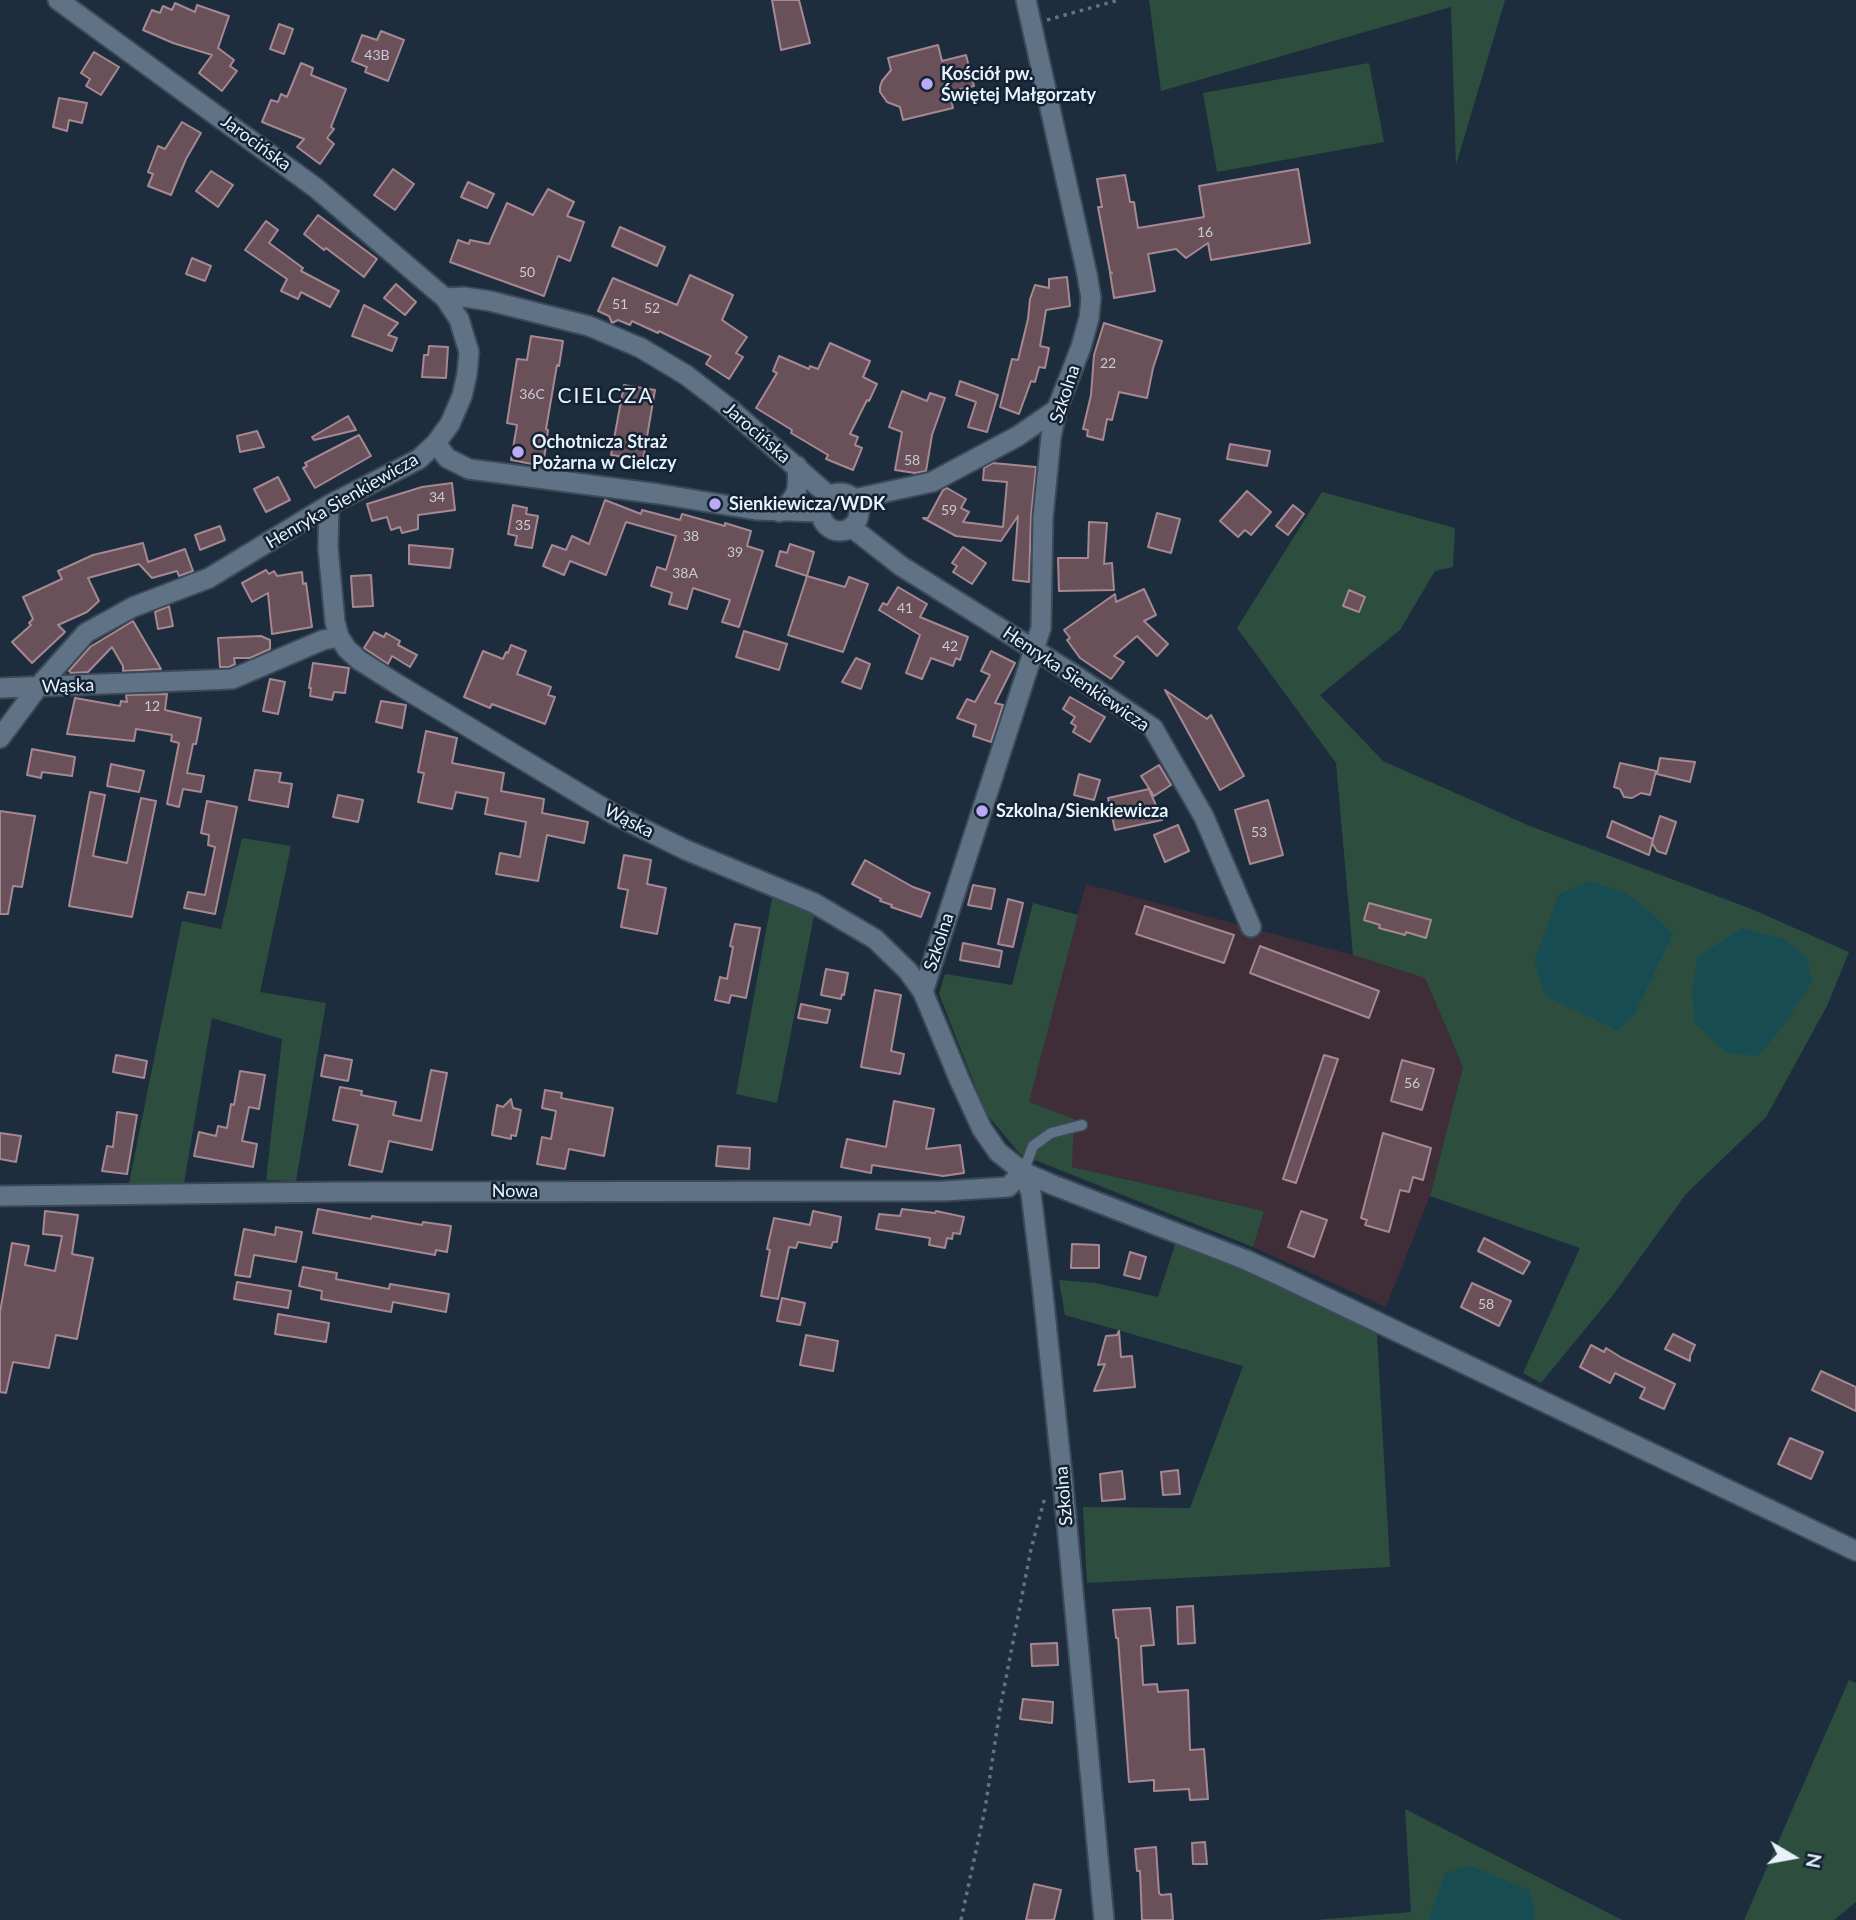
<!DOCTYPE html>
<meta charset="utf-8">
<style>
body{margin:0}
#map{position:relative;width:1856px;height:1920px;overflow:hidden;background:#1d2d3d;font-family:Lato,sans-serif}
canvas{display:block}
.north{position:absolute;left:1758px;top:1822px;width:70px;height:70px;-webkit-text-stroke:5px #132333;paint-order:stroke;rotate:100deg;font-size:19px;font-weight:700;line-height:28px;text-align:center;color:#e7f2fd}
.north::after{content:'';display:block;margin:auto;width:24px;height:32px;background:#e7f2fd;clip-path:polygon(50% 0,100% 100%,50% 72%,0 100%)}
</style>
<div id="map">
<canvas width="1856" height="1920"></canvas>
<div class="north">N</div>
</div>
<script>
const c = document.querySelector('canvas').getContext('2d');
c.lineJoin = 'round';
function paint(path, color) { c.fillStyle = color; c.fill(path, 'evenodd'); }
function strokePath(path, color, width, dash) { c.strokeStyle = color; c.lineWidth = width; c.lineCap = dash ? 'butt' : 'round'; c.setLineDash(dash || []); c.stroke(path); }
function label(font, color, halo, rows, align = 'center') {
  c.font = font + ' Lato,sans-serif'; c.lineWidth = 5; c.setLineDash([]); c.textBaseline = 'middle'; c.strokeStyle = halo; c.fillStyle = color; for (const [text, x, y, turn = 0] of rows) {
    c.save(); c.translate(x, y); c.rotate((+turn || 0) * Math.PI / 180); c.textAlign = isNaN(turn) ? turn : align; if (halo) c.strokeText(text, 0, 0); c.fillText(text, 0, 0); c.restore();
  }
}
paint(new Path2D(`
 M1086,884L1353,955L1425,978L1463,1067L1430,1196L1386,1307L1253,1247L1264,1211L1072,1167L1028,1102Z`), '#3f2d37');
paint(new Path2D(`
 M1149,0H1505L1456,165L1451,7L1161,91Z
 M1369,63L1384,142L1217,172L1203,93Z
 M1322,492L1455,528L1453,567L1435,571L1400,630L1320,695L1383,761L1530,826L1749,908L1849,952L1827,1006L1766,1117L1686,1194L1613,1295L1541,1383L1523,1373L1580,1248L1430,1196L1463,1067L1425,978L1353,955L1336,763L1237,628Z
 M242,838L291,846L260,992L326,1003L296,1181L266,1180L282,1039L212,1018L184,1183H129L182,921L221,929Z
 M773,893L815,911L777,1103L736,1094Z
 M1033,903L1078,915L1029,1102L1074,1119L1072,1167L1264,1211L1253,1247L1020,1154L986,1113L939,994L945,974L1012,985Z
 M1176,1242L1281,1284L1377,1334L1390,1567L1087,1583L1083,1507L1190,1508L1243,1366L1065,1315L1059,1280L1095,1283L1158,1297Z
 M1849,1680L1856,1683V1902L1834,1920H1744Z
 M1405,1809L1622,1920H1315L1411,1912Z`), '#2d4e3e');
paint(new Path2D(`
 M1591,881L1628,894L1659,920L1673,934L1634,1015L1618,1031L1546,996L1534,961L1559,894Z
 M1742,928L1781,938L1807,957L1812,982L1783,1026L1758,1056L1727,1053L1695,1023L1692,989L1698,956Z
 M1471,1866L1529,1890L1536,1911L1532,1920H1428L1445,1873Z`), '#184c53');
const building = new Path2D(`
 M772,0H799L810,43L781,50Z
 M175,3L195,12L197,5L229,16L218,48L234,60L230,66L237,71L222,91L199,73L212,55L173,43L143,30L152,10L160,13L163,6L172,10Z
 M279,24L293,29L284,54L270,49Z
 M381,31L404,40L388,81L365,72L367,67L352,61L362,35L377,40Z
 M938,45L942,61L966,55L974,86L949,92L953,108L903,120L900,107L887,102L880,92V87L882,81L891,70L888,58Z
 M94,52L119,67L101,95L86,86L90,79L81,73Z
 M301,63L313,68L311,75L346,89L331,127L334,129L327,138L334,144L320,164L297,147L304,139L262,122L271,100L278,102L281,94L287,97Z
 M59,98L87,103L82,123L69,120L67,131L53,127Z
 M182,122L201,133L186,159L171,195L148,186L153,174L148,172L158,146L165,149Z
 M393,169L414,184L395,210L374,195Z
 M1298,169L1310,243L1211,260L1208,243L1186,258L1176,249L1148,254L1155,291L1114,298L1110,273H1112L1110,272L1098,207H1102L1097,179L1125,175L1130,202H1134L1138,228L1204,217L1199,186Z
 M211,171L233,185L218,207L196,191Z
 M468,182L494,194L487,208L461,197Z
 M548,189L574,202L567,216L584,222L570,261L558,256L544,296L450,262L458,240L469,244L470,240L489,244L507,203L533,215Z
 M318,215L377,259L364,277L326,248L324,250L304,234Z
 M266,221L278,230L269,243L303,268L301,271L339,291L330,307L301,292L298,299L281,291L287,279L245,250Z
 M620,227L665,247L657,266L612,246Z
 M192,258L211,266L205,281L186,274Z
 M690,275L733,295L722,320L747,337L736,353L743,357L729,379L706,364L711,356L659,331L658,333L632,321L630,325L618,320L612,323L609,316L598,311L613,278L677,305Z
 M1067,277L1070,306L1046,310L1040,346L1049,348L1045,368L1039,367L1035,382L1031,381L1019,414L1000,407L1012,359L1018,360L1028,319L1030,299L1035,285L1049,288V279Z
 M396,284L416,302L405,315L384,298Z
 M364,305L398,323L388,335L397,338L392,351L352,336Z
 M1104,323L1162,341L1153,368L1147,398L1119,392L1112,420L1107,419L1103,440L1087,436L1088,430L1083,429L1091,395L1094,355Z
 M531,336L563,341L559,366L557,365L546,429L548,430L543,466L511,460L517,425L507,423L517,359L527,360Z
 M830,343L870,361L863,377L877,384L869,401L867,400L850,434L858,437L855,445L862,448L853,470L826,459L828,455L791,433L792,430L756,408L777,373L773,371L779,356L809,369L810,366L818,369Z
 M429,346L448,347L446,378L422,377L424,355H428Z
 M960,381L998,395L987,432L968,427L976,402L956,395Z
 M624,385L655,390L643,460L611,455Z
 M902,391L927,401L930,393L945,398L932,435L926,471L915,473L895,470L902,432L889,427Z
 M348,416L356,430L314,440L312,437Z
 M257,431L264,447L240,452L237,436Z
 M359,435L371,456L315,488L303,468L307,466L305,463Z
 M1230,444L1270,451L1267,466L1227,459Z
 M993,463L1036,467L1031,516L1029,582L1013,580L1018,516L1001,541L956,536L923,518H928L943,490L947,488L966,499L961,508L969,512L963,522L1003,527L1007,482L983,480L984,468Z
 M278,477L290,500L266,512L254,489Z
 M452,483L455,510L418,515V529L402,533L400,527L391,530L387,517L372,521L367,504L422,487Z
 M1247,491L1271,512L1251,535L1245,530L1238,537L1220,521Z
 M605,500L641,514L642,510L680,520L682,514L725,526V523L751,531L747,546L763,551L739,627L722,622L730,600L693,588L687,609L669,604L672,593L651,586L657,567L666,570L676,536L626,522L606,575L570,561L564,575L543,566L552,545L566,550L572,536L589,544Z
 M513,505L527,508L526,514L538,516L532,548L515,545L517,536L508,534Z
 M1293,505L1304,514L1288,535L1276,526Z
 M1157,513L1180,519L1171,553L1148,547Z
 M1089,522L1107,523L1104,564L1112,563L1114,590L1059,591L1058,558H1088Z
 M220,526L225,540L200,550L195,535Z
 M143,543L148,562L185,549L193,571L179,576L177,571L152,578L139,564L88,578L99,601L87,612L58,625L65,632L32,663L12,642L31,625L29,623L33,619L23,597L62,579L58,571L93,555Z
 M790,544L814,552L807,576L776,566L780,551L787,553Z
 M409,545L453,549L450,568L409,564Z
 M963,547L986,563L972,584L953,572L957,566L952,563Z
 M266,570L269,574L274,571L277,576L302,572L303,584L306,583L312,627L272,634L268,593L252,602L242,583Z
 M371,575L373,606L353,607L351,576Z
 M807,576L845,587L849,577L868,584L843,652L788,635Z
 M898,587L927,604L920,617L968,637L960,660L956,658L953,666L931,658L922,679L906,673L920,635L879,610L883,603L887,605Z
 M1144,589L1156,615L1144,621L1168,644L1157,656L1137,636L1114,656L1124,662L1111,679L1080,658L1067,640L1070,638L1064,630L1115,594L1116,602Z
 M1349,590L1365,597L1359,612L1343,606Z
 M169,606L173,626L158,629L155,612Z
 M133,621L161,669L123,671V666L112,647L88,672L71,673L69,671L90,647Z
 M744,631L787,644L779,670L736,657Z
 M374,632L384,637L386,633L400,641L398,645L417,655L410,667L392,656L388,664L364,648Z
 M261,636L270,640V649L250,658H234L235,664L229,667H220L218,638Z
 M511,645L526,651L517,674L551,687L548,695L555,697L545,724L492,704L490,708L464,697L483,651L503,659L506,652L508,653Z
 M991,651L1015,663L995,703L1003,705L991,742L973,736L976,725L957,718L967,699L975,702L990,675L981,671Z
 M856,658L870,664L861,689L842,682Z
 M313,663L349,668L345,693L334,692L332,700L310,696L311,688H309Z
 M270,679L285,682L278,714L263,711Z
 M1165,690L1207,719L1211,715L1244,776L1220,790Z
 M167,694L165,710L201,718L196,744H193L187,773L204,776L201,792L183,789L179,807L167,804L179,743L171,741L172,735L136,729L134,741L67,734L75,698L120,706L121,701L127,702L126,695Z
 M1070,697L1105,717L1090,742L1073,732L1076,726L1071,723L1075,717L1063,709Z
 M381,701L406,705L402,728L376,722Z
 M426,731L457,738L452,763L504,773L501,791L544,799L542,813L588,822L584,843L547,835L538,881L496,874L500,853L520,857L526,822L485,814L488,798L456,792L452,809L418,802L424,773L418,772Z
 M32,749L75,757L72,776L42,772L41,778L27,775Z
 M1660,758L1695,762L1690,782L1657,774Z
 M1620,763L1656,771L1650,795L1641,793L1632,798L1624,797L1620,789L1614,787Z
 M111,764L144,771L139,792L107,786Z
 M1159,765L1171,785L1154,796L1141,776Z
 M255,770L281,773L279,782L292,784L288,807L249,800Z
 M1079,774L1100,780L1094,800L1074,795Z
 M1149,789L1162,820L1115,830L1108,798Z
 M90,792L105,795L93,856L127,863L141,798L156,801L132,917L69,906Z
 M338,795L363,800L358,822L333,817Z
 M1268,800L1283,855L1250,864L1235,810Z
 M207,801L237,807L215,914L184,908L188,892L205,895L215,847L208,845L209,835L201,833Z
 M0,811L35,816L22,887L13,886L8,914H0Z
 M1660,816L1676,822L1666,854L1657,851L1652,843Z
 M1612,821L1653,839L1649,855L1607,837Z
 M1178,825L1189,851L1165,862L1154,835Z
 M624,855L651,860L647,884L666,888L657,934L621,927L628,890L618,888Z
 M865,860L913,887L930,893L921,917L891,907L892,905L880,901L881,899L852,884Z
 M973,885L995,889L991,909L968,905Z
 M1008,899L1023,903L1013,947L998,944Z
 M1369,903L1431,920L1426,938L1406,932L1405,935L1379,928L1380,925L1364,920Z
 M1145,906L1234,935L1224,963L1136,934Z
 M735,924L760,928L746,998L731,995L729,1003L715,1000L720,977L727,979L733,947L730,946Z
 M963,943L1002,951L999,967L960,960Z
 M1260,946L1379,991L1369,1018L1250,973Z
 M826,969L848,973L844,995L842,994L841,999L821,995Z
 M875,990L901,995L891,1051L904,1054L900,1074L861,1067Z
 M801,1004L830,1010L827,1023L798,1018Z
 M116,1055L147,1061L144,1078L113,1072Z
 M325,1055L352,1060L348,1081L321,1076Z
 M1324,1055L1338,1059L1296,1183L1283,1179Z
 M1402,1060L1434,1069L1422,1110L1391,1101Z
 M431,1070L447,1073L432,1150L389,1141L382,1172L349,1165L358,1125L333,1120L340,1087L362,1091L361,1095L396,1102L393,1115L421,1121Z
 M240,1071L265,1075L259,1109L249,1107L242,1141L257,1144L253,1167L194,1156L199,1132L216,1136L218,1126L227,1128L231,1104L234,1105Z
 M545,1090L562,1093L561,1098L613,1108L604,1156L569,1149L565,1169L537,1164L542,1137L551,1139L556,1111L542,1108Z
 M511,1099L513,1108L521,1110L516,1136L511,1135V1139L492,1135L497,1105L503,1107Z
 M894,1101L934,1109L926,1149L960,1145L964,1173L943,1176L872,1165L871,1173L841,1167L847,1139L886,1147Z
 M117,1112L137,1115L127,1174L102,1171L107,1146L113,1147Z
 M0,1133L21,1136L16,1162L0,1159Z
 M1383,1133L1431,1148L1423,1180L1413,1177L1409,1192L1400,1190L1389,1232L1365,1225L1367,1220L1361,1218Z
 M718,1146L750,1148L749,1169L716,1166Z
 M318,1209L371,1219L372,1216L422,1225L423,1222L451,1226L447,1252L436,1250L435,1255L313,1233Z
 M902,1209L935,1213L936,1211L964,1217L960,1234L953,1233L952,1239L947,1238L945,1248L929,1245L930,1238L876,1229L879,1214L900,1216Z
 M45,1211L78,1215L72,1254L93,1258L77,1339L56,1335L49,1368L13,1362L6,1393L0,1392V1312L12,1243L29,1246L25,1265L55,1271L62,1236L43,1234Z
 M813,1211L841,1217L837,1242H833L831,1248L798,1242L796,1248L789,1247L778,1299L761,1296L770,1250L767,1249L774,1218L810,1225Z
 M1301,1211L1327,1220L1314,1257L1288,1247Z
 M276,1227L302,1232L296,1262L254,1255L250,1277L235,1275L244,1229L275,1235Z
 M1484,1238L1530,1262L1523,1274L1478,1251Z
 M1072,1244L1099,1245V1268H1071Z
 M1130,1252L1146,1257L1140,1279L1124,1275Z
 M303,1267L337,1273L336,1279L389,1289L390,1284L449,1294L446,1312L393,1302L391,1312L321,1299L322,1291L299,1286Z
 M237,1282L291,1291L288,1308L234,1299Z
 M1472,1283L1511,1301L1499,1326L1461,1307Z
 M782,1298L805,1303L800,1325L777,1321Z
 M278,1314L329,1323L326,1342L275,1334Z
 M1119,1331L1121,1357L1132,1356L1135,1387L1094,1391L1105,1364L1098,1365L1106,1336L1117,1335Z
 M1673,1334L1695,1345L1690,1356V1361L1665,1349Z
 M806,1335L838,1341L833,1371L800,1365Z
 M1591,1345L1604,1352L1606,1348L1622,1358L1675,1384L1664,1409L1640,1398L1645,1388L1615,1373L1610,1383L1580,1367Z
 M1821,1371L1856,1387V1411L1812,1390Z
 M1790,1438L1823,1452L1811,1479L1778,1464Z
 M1178,1470L1180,1494L1163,1495L1161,1472Z
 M1122,1471L1125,1499L1102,1501L1100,1474Z
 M1193,1606L1195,1643L1178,1644L1177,1607Z
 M1150,1608L1154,1645L1141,1646L1143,1685L1157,1684L1158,1692L1188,1690L1190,1750L1204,1749L1208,1799L1190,1800L1189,1789L1154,1791V1780L1129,1782L1118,1638H1116L1113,1610Z
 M1057,1643L1058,1665L1032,1666L1031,1644Z
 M1023,1699L1053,1702L1052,1723L1020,1719Z
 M1205,1842L1207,1864H1193L1192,1843Z
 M1156,1847L1159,1893L1161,1895L1171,1894L1173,1920H1142L1140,1871H1137L1135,1849Z
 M1034,1884L1061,1890L1054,1920H1026Z`);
paint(building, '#6a5059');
strokePath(building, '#a58892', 2);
const service = new Path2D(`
 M1023,1172L1033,1146L1051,1133L1082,1125`);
const minor = new Path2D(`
 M445,298L464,297L490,301L589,326L641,348L686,375L729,408L829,496
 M436,443L447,458L469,469L659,494L756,510L821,512
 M821 512a19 19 0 1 1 38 0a19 19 0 1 1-38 0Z
 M854,499L932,482L1018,436L1057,409
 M329,505L328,548L335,622L339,637L347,649L359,660L397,684L615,815L686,850L814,903L875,939L908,971L923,992L960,1081L982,1129L998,1152L1023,1172L1031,1193L1042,1284L1062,1473L1104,1920
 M779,512C798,497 799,490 797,466
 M851,527L901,566L1073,674L1153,728L1204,817L1251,927
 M0,688L232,679L323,640L339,637
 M0,738L38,687L86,633L133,607L209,578L329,505L419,459L436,443L450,424L462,396L467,374L469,352L459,319L445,298L316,188L58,0
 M923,992L1041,628L1043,517L1051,437L1057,409L1081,347L1089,318L1091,298L1087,274L1026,0
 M1023,1172L1053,1185L1246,1260L1281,1276L1856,1551
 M0,1196L341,1192L944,1191L1008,1187L1023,1172`);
strokePath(service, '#3c4a58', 13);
strokePath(minor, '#3c4a58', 23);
strokePath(new Path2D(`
 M1047,20L1119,0
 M961,1920L985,1809L1000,1709L1031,1549L1045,1497`), '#657381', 3.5, [3.5, 5]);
strokePath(service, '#607285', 10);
strokePath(minor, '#607285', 19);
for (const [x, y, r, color] of [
 [927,84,7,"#bbaaf6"],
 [518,452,7,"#bbaaf6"],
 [715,504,7,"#bbaaf6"],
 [982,811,7,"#bbaaf6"]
]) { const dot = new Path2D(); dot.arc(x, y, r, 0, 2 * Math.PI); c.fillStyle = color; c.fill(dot); strokePath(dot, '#132333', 2.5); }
label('14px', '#c8cad4', null, [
 ["43B",377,55],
 ["16",1205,232],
 ["50",527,272],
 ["51",620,304],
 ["52",652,308],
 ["22",1108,363],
 ["36C",532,394],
 ["58",912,460],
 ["34",437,497],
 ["59",949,510],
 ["35",523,525],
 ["38",691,536],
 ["39",735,552],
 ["38A",685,573],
 ["41",905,608],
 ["42",950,646],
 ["12",152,706],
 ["53",1259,832],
 ["56",1412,1083],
 ["58",1486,1304]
]);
label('bold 18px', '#e7f2fd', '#132333', [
 ["Kościół pw.",941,74],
 ["Świętej Małgorzaty",941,95],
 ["Ochotnicza Straż",532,442],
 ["Pożarna w Cielczy",532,463],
 ["Sienkiewicza/WDK",729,504],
 ["Szkolna/Sienkiewicza",996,811]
], 'left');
label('18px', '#e7f2fd', '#132333', [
 ["Jarocińska",256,143,36],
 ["Szkolna",1065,394,-72],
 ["Jarocińska",757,433,41],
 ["Henryka Sienkiewicza",342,501,-30],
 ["Henryka Sienkiewicza",1076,679,34],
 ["Wąska",68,686,-2],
 ["Wąska",629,821,27],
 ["Szkolna",939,942,-72],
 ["Nowa",515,1191],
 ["Szkolna",1064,1496,-95]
]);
c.letterSpacing = '2px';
label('21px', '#e7f2fd', '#132333', [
 ["CIELCZA",606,396]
]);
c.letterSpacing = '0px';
</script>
